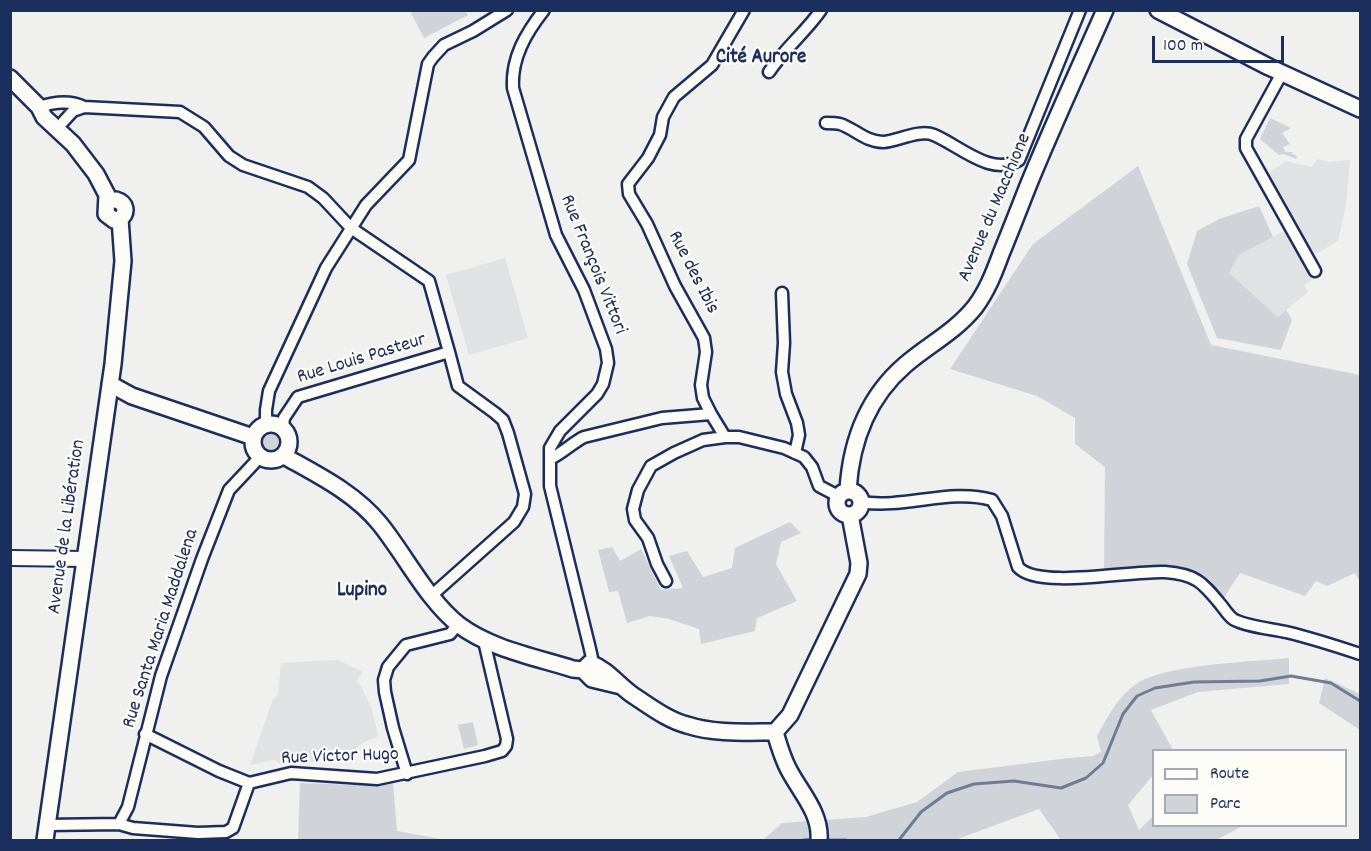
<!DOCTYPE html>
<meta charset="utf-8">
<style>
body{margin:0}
#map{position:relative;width:1371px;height:851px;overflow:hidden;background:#f0f0ee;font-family:Dekko,sans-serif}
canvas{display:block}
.frame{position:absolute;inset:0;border:12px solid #1b2f5e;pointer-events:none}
.legend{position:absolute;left:1152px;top:749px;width:195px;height:78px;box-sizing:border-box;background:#fdfcf7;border:2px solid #a3aaba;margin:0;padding:8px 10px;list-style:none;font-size:18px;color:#1b2f5e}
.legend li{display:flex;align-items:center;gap:12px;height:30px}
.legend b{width:30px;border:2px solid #a3aaba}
.scale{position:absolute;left:1152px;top:36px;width:132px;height:27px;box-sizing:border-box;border:3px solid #1b2f5e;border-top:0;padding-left:8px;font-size:18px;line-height:21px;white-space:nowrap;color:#1b2f5e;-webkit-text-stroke:4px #fdfcf7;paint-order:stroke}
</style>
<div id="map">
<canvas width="1371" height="851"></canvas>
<div class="frame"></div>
<ul class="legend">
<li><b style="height:8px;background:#fdfcf7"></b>Route</li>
<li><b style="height:16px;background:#d0d3d8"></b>Parc</li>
</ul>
<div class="scale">100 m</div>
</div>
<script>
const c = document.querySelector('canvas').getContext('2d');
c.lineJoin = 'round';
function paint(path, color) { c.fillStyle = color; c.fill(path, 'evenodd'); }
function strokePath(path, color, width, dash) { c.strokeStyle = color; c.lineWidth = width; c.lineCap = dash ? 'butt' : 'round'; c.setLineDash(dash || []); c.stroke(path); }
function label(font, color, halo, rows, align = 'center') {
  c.font = font + ' Dekko,sans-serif'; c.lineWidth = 4.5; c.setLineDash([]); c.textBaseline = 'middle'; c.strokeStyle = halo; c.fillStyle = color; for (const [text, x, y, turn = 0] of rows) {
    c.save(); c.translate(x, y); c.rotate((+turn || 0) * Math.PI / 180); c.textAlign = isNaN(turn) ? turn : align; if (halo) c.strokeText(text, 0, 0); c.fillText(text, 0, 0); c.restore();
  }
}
paint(new Path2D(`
 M1318,159L1329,162L1350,160L1346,204L1338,241L1312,256L1267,174L1286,161L1311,167Z
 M1286,230L1312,280L1304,285L1308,292L1278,317L1229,273L1239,255Z
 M505,258L528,338L469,355L446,275Z
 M338,660L363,672L356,681L360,684L372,710L378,735L376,738L364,742L348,754L299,765L298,761L281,765L275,760L250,765L273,699L278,694L281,663Z`), '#e0e2e3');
paint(new Path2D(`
 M410,11H465L468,15L424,38Z
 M1270,118L1291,128L1282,133L1290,144L1283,147L1285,152H1293L1292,154L1297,156L1296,159L1284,154L1279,155L1260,139Z
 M1138,166L1211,345L1360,375V582L1355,573L1327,586L1316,581L1305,596L1240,573L1223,599L1209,579L1183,568L1104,570L1105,467L1075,444V418L1037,396L950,369L1033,244Z
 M1259,206L1273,237L1239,255L1229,273L1278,317L1286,310L1292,320L1281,350L1217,338L1187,264L1197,231L1219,219Z
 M260 442a12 12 0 1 1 24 0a12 12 0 1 1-24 0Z
 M790,522L801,533L781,542L776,564L797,601L757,618L755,631L701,644L699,629L669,619L650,616L627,623L618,591L609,592L598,550L612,547L620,561L641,549L661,590L683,588L669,556L687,551L703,577L732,568L735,548Z
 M1289,658V684L1198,692L1151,710L1173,750H1154L1153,775L1128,805L1139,830L1153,816L1154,826H1243L1216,840H1061L1039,809L955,840H763L782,823L866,817L917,802L958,772L1069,758L1093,756L1101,752L1097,736C1107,718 1118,696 1136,684C1166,664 1251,662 1289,658Z
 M1325,678L1360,694V730L1319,703Z
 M473,722L478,745L464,749L458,725Z
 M300,783L355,785L393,783L397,831L446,840L461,839L490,840H298Z`), '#d0d3d8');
strokePath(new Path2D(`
 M803,840L814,839
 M823,840H846
 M899,840L921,812L947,793L974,784L1014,781L1061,788L1086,778L1103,763L1123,714L1137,696L1155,688L1194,682L1260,681L1291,676L1331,683L1360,701`), '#6f7b97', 3);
const minor = new Path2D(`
 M544,10C526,33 511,58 513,88L556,235L584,290L606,349L608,363L603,384L597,394L560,431L550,448V486L590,649L592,658L590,663
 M769,72C784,49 805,33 821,10
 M1282,73L1246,139V148L1315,271
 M39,107C54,102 70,100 84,107L180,112L204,127L229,156L243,165L308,187L323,198L351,228L429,281L449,352
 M63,122L73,111L84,107
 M826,123C830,123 836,123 840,124C855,129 866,142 883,142C898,141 919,129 934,135C960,146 991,177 1019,160L1080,10
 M782,293L784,343L782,372L786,394L797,423L799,435L795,453
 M711,414L703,398L701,385L706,352L704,338L675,286L647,224L629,194L628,184L648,158L660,135L663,117L674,97L712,65L744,10
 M266,424V410L269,391L326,268L366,205L409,160L428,64L433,57L444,45L473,31L507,10
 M283,427L284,418L298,397L449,352L458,386L495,413L503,420L508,433L525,494L523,507L514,522L431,596
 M550,459C563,453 572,443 584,437L662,418L711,414L725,437
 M861,502C905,509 950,488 992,500L1002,516L1018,567C1038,590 1133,570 1165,572C1196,574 1203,583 1221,605C1225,610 1228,615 1233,619C1244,626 1272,629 1286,632C1311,638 1336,646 1360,654
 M666,581L657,564L648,538L635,520L633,509L638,490L651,466L674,453L703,440L725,437H739L784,448L804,457L812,467L819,486L838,496
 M145,734L219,771L249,783L291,773L377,779L485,756L502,751L506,746L507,739L484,641
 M407,774L393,728L385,692L384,680L388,667L406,645L450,634L458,624
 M119,824L128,807L161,676L202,559L229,490L260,457
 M47,825L119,824L133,828L198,833L226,832L233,828L249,783`);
const tertiary = new Path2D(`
 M10,558L85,559`);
const secondary = new Path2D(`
 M1158,10L1269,67L1360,109
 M10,78L39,107L44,117L73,144L96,174L107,195L106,214L114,220L120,219
 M116,200C126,203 128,212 120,219
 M110,384L132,396L253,437
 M253 442a18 18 0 1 1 36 0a18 18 0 1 1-36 0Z
 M284,456C318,475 355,493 380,524C405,555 428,601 459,625C491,649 535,657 573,669L583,670L590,663C608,670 619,686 634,696C651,707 668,720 687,725C715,734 746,732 775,732
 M848,490C851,442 868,397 905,365C928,345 955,332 975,307C987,291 994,273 1001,254C1010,232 1019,209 1028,186C1052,127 1079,69 1105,10
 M837 503a12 12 0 1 1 24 0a12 12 0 1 1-24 0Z
 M583,670L592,679L621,686
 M775,732L790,715L858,574L859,563L850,515
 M775,732C779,746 783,760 790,772C802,794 821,814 819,840
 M45,840L113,364L123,261L120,219`);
strokePath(minor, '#1b2f5e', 15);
strokePath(tertiary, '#1b2f5e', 18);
strokePath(secondary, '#1b2f5e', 20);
strokePath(minor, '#fdfcf7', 10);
strokePath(tertiary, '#fdfcf7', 14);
strokePath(secondary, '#fdfcf7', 15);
label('20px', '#1b2f5e', '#fdfcf7', [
 ["Avenue du Macchione",996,208,-67],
 ["Rue François Vittori",592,265,68],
 ["Rue des Ibis",692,273,63],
 ["Rue Louis Pasteur",362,360,-17],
 ["Avenue de la Libération",68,527,-82],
 ["Rue Santa Maria Maddalena",162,629,-72],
 ["Rue Victor Hugo",340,758,-2]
]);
label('bold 21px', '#1b2f5e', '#fdfcf7', [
 ["Cité Aurore",761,59],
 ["Lupino",362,592]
]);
</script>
